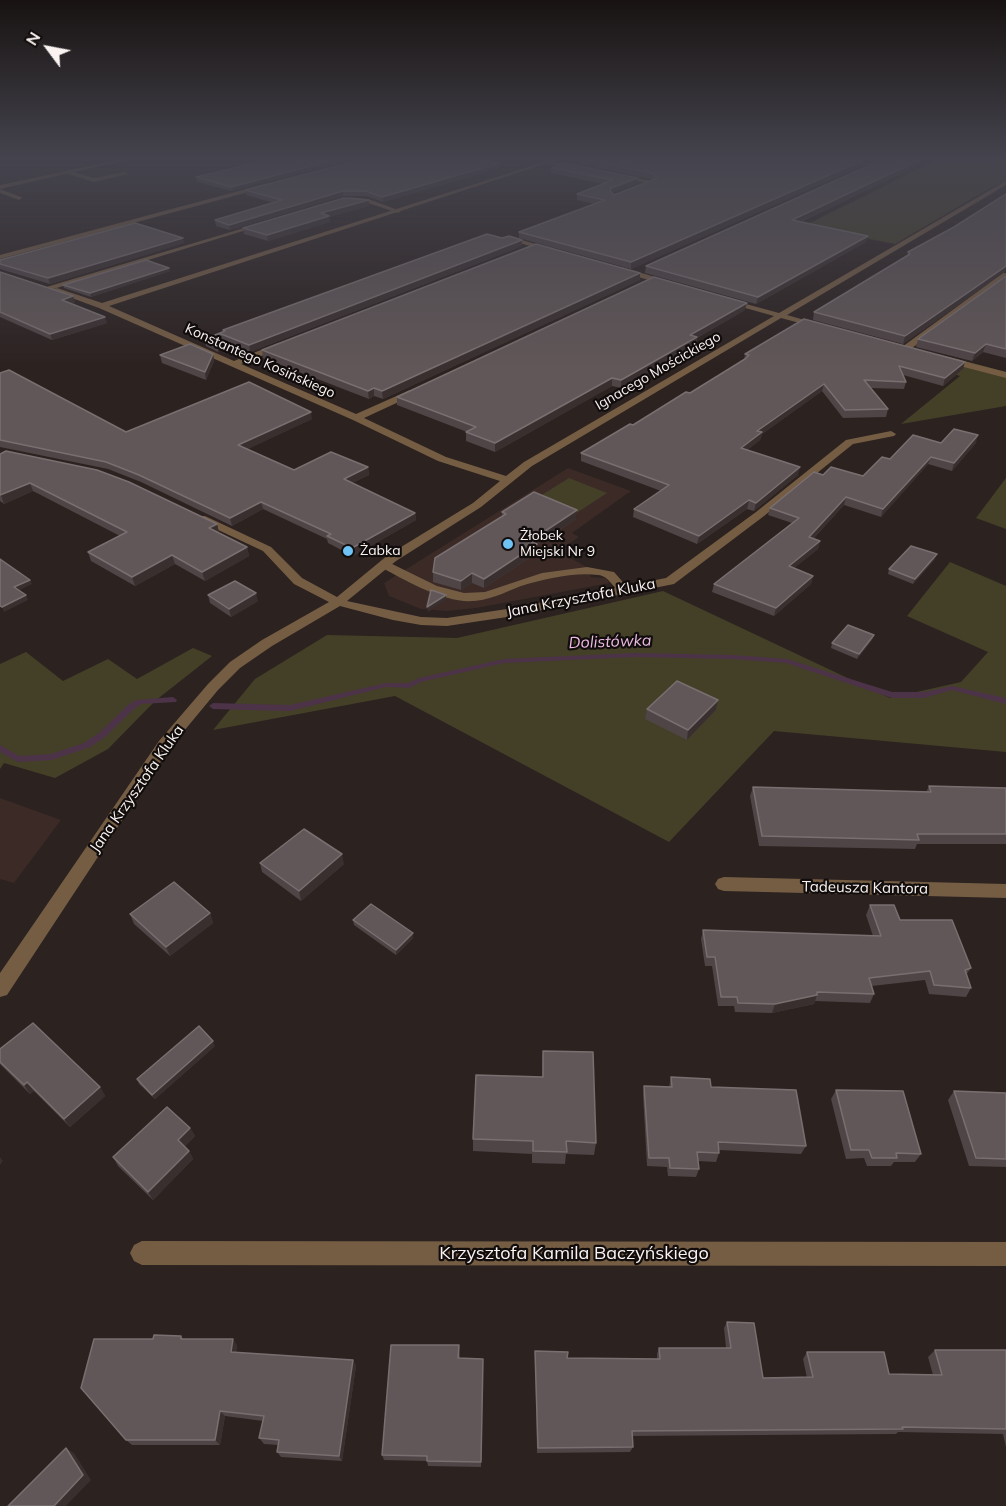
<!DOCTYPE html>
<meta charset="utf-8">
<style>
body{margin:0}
#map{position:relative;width:1006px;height:1506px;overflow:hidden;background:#2c2220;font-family:Mulish,sans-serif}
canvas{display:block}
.north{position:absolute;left:18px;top:18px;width:60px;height:60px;-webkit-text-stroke:4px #110d0c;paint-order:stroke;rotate:302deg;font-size:16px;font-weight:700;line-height:24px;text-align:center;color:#faf3f1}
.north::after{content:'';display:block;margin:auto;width:21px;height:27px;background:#faf3f1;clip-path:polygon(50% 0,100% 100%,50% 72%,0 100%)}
</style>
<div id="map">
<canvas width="1006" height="1506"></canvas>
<div class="north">N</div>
</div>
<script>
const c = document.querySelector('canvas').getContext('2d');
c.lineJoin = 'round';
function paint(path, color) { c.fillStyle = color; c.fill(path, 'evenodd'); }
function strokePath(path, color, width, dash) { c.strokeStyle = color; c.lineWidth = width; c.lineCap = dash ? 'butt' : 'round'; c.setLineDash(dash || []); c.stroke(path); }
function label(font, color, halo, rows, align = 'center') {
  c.font = font + ' Mulish,sans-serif'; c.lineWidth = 4.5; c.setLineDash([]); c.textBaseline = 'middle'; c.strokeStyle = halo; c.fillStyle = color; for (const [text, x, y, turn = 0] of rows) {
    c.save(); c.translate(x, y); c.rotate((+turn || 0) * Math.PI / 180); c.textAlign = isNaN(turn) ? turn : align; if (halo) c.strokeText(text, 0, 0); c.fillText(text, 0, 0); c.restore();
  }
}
paint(new Path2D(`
 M568,468L631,491L572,533L579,537L558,551L585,566L591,577L605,578L610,583L476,608L447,611L421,609L389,596L384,583Z
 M0,798L61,820L14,883L0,879Z`), '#3b2a26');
paint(new Path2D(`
 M937,160H1006V181L983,192L895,244L804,226Z
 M938,354L1006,372V406L901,424L960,376L923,365Z
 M569,478L607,493L572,516L532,501Z
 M1006,478V529L976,518Z
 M950,562L1006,586V752L774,731L669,842L395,696L213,730L255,679L327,635L457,638L663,591L890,698L961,682L988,652L907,616Z
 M193,648L212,656L155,701L108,749L55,778L4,763L0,769V664L26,652L63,681L108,659L137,679Z`), '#444028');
paint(new Path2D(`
 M635,653L733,655L787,659L892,692H924L952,686L1006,698V704L952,690L924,698H892L786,663L733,659L635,657L504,663L421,682L409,688L386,687L290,711L213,709L209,706L213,703L290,705L386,683H408L419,678L504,659Z
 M173,697L177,700L176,702L141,704L135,708L105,737L90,747L52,760L18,762L0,752V745L19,756L51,754L84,743L99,733L129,704L137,700Z`), '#4c3348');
paint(new Path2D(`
 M844,160L876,164L873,166Z
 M548,161L579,166L582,168L579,170L550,164Z
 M67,170L94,178L125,172L128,174L94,182L65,173Z
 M617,174L651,181L654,183L635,191L633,188L645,183L615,177Z
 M0,189L21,197L22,198L19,200L0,193Z
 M349,197L368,199L401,211L398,213L365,202L347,200Z
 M261,223L266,224L50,290L43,288Z
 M384,560L437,586L464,593L485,592L542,573L587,567L614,572L629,589L623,593C613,590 610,576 598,575C574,572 544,579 521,586C503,593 485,603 464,601C434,598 406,580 380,567L378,564Z`), '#755d44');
paint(new Path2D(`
 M118,160H127L0,189V185Z
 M550,160H557L109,306L234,361L278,343H284V347L241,364L356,414L410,390H416V394L364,418L446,457L506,476L524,462L774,316L724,302V298L779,313L1004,182L1006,181V185L787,315L822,325V329L781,318L532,466L481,507L396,561L347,601L421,617L447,618L507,609L666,578L756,512L846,440L891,431L896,434L894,436L853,444L764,516L674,584L507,617L447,626L421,625L393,620L340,606L272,646L240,668L218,690L169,749L7,995L0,997V973L159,741L208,684L230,662L262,640L329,602L294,584L263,551L197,520V516H205L271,547L302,578L337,597L388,555L473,503L500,481L438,461L353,420L99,308L50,290L57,288L102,303Z
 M265,184L267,187L0,259V255Z
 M511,237L553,249L554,250L551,252L509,240Z
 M621,267L672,282L673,284L669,286L618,271Z
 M1003,273H1006V278L908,351H902V347Z
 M944,356L1006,372V378L941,361V357Z
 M724,877L1006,884V898L724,891L718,889L715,884L718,879Z
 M142,1241L1006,1242V1266L142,1265L134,1261L130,1253L134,1245Z`), '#755d44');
paint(new Path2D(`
 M267,160L232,191L197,182L196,177Z
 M579,160H878L872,161L862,160L861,166L631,269L519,238V232L594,204L577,200V194L603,184L551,173L552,168L637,184L612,193L614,195L653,180L651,179L579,164Z
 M929,160L801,222L866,242L756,304L645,273L646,266Z
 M500,163V168L383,202L366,196H343L230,230L216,226L215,220L274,203L246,195L245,190Z
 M1006,194V271L903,344L813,320L814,312L907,256L908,252L954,227Z
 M369,200V206L329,217L330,222L268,241L244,234L243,228Z
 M184,243L50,284L0,269V260Z
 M522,246L250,352L223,342L218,352L206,346L205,339L223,332V330Z
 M170,271L91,297L64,288L63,285Z
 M0,272L75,302L71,304L107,323L52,340L0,317Z
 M1006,276V358L983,352L972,361L916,347L918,339Z
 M640,280L383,399L374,396L369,399L263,358L262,350Z
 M745,310L697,338L696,345L621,388L612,386L495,452L466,441V432H467L397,405V397Z
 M213,354L214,361L206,380L162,363L160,355Z
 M745,354L963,369L943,386L903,375L906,382L904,389L870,388L888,409L886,417L843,418L822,391L762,434L760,440L747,450L798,475L754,511L747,509L697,544L633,517L634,509L661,491L581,461V453L690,393L744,360Z
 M0,373L126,432L312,419L247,449L294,470L368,467L369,475L352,483L415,513L416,520L353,556L328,543L327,539L263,509L232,526L141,482L108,469L0,447Z
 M941,443H976L952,471L928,464L881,517L844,505L813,539L820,541L818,549L794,568L813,576L811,584L774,616L712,592L714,584L792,523L768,515L770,508L823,475L863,476L890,459Z
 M0,454L217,524L219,533L247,547L249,556L205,581L175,564L135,586L91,561L88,552L120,536L33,491L4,504L0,501Z
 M502,512L576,519L537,545V553L484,588L472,583L461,590L433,582V572L502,516Z
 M935,559L913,584L888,574L889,569Z
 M208,595L258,601L231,617L210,603Z
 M874,635L872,640L857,659L831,648L832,643Z
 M718,700L716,710L687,740L645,719L647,709Z
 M929,786L1006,788V844H917L915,849L759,846L750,796L753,787L926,792Z
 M260,863L344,864L301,901L262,872Z
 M870,905L900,920L971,968L966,975L971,988L966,997L929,994L925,980L872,986L874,994L870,1003L815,1001L814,1004L772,1013L735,1012L734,1006H718L712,966H705L701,939L703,930L873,936L866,915Z
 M210,913L213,923L170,956L134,924L130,914Z
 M353,920L413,938L396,955L354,925Z
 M215,1046L155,1099L139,1084L137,1079Z
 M0,1049L100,1087L105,1096L70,1127L34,1091L30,1094L0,1064Z
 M543,1051L596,1143L594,1155L566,1154L565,1164L532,1163V1154L473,1151V1139L542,1077Z
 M671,1077L711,1087L806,1146L801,1154L719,1150V1153L716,1162L698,1161L699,1169L696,1177L668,1176L667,1167L647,1166L643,1095L644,1086L669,1087Z
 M836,1090L921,1154L915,1162H894L891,1166H867L864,1158L846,1159L831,1099Z
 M954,1091L1006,1093V1167L969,1166L948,1100Z
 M190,1128L195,1136L184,1147L189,1151L193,1159L153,1200L118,1166L113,1157Z
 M727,1322L763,1378H807L803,1359L807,1352L889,1374L933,1375L928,1357L935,1350H1006V1447L1003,1434L898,1432L896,1434L632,1436L633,1447L630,1452L537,1453L535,1351L567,1358L657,1359V1354L659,1348H726L724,1328Z
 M181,1336L183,1339L237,1345L236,1353L353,1360L356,1366L342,1461L281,1457L277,1452L278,1445L264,1444L259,1438L263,1421L225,1416L220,1445H132L126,1440L153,1339Z
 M459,1345L460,1358L483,1365L481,1467L428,1466L427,1461L384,1460L382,1455Z`), '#4f4446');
paint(new Path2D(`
 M334,160H352L232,191L231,187Z
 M863,160L861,166L631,269V262Z
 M919,160H929L791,226L792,220Z
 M500,163V168L383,202L382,197Z
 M638,178L637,184L610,194V191L611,188Z
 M343,191V196L230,230L229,225Z
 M369,200V206L329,217L330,222L268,241L267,235L321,213Z
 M868,236L866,242L756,304L758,297Z
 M183,238L184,243L50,284L48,278Z
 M522,240V246L250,352L249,345Z
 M1006,266V271L903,344L905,336Z
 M169,268L170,271L91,297L90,293Z
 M640,273V280L383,399L382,391Z
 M73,296L75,302L64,306L62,300Z
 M747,303L745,310L697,338L696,345L621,388V380L690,335Z
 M105,317L107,323L52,340L50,334Z
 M221,334L223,342L218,352L217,344Z
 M986,344L983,352L972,361L975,353Z
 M213,354L214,361L206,380L205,372Z
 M965,362L963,369L943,386L945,378Z
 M612,378V386L495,452V443Z
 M824,384L822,391L762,434L760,440L740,456L741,448L757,431Z
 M374,388V396L369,399L368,391Z
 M311,412L312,419L240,453L238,445Z
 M978,435L976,443L952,471L954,463Z
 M931,457L928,464L881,517L883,509Z
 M368,467L369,475L345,487L344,479Z
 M800,467L798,475L754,511L756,503Z
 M30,483L33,491L4,504L1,495Z
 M846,497L844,505L807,545L809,537Z
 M749,500L747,509L697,544L699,536Z
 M261,502L263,509L232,526L230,518Z
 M577,510L576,519L537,545V553L484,588V579L530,541Z
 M415,513L416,520L353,556L352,548Z
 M217,524L219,532L211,537L209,528Z
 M820,541L818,549L787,574L789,566Z
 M247,547L249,556L205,581L202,572Z
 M937,554L935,559L913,584L915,579Z
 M172,555L175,564L135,586L132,577Z
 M472,573V583L461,590V581Z
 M813,576L811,584L774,616L776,608Z
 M30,580L32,584L16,592L14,587Z
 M256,593L258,601L231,617L229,609Z
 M26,595L28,600L4,612L2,607Z
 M446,595V600L428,612L427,607Z
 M874,635L872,640L857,659L859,654Z
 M718,700L716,710L687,740L688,730Z
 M342,854L344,864L301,901L299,891Z
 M210,913L213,923L170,956L166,947Z
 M413,933V938L396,955V950Z
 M817,995L814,1004L772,1013L775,1004Z
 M213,1041L215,1046L155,1099L152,1095Z
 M27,1082L34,1091L30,1094L24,1085Z
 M100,1087L105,1096L70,1127L64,1119Z
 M190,1128L195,1136L182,1149L178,1140Z
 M189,1151L193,1159L153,1200L148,1192Z
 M0,1157L3,1161L0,1165Z
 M233,1339L237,1345L235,1359L231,1352Z
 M353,1360L356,1366L342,1461L339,1456Z
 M220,1411L225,1416L220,1445L215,1440Z
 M66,1448L74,1453L91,1480L66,1506H54Z`), '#392f2f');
const building = new Path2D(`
 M267,160H334L231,187L196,177Z
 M360,160H483L500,163L382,197L366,191H343L229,225L215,220L282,200L245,190Z
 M586,160H863L631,262L519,232L605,200L577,194L613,180L552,168L565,163L638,178L611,188L610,191L614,195L655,179L657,177L652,173Z
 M881,160H919L792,220L868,236L758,297L646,266Z
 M1006,194V266L905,336L814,312L910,254L908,252L954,227Z
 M344,198L369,200L321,213L329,216L267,235L243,228Z
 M135,223L183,238L48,278L0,264V260Z
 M487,234L502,238L509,236L522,240L249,345L221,334L217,344L205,339L225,331L223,330Z
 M536,244L640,273L382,391L374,388L368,391L262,350Z
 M146,260L169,268L90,293L63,285Z
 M0,272L73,296L62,300L105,317L50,334L0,312Z
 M1006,276V349L986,344L975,353L918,339Z
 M654,277L747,303L690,335L697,337L630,375L621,380L612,378L495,443L466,432L476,427L397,397Z
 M804,319L965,362L945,378L899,366L906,382L864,380L888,409L845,410L824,384L757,431L762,432L741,448L800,467L756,503L749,500L699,536L634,509L669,485L581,453L630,424L633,425L686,392L690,393L745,359L749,355L745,354Z
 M190,344L213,354L205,372L160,355Z
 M9,370L126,432L249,382L311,412L238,445L294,470L331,452L368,467L344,479L415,513L352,548L327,536L331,534L261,502L230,518L139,475L106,462L0,440V373Z
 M954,429L978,435L954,463L931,457L883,509L846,497L809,537L820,541L789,566L813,576L776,608L714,584L799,518L770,508L814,472L823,475L831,467L863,476L882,457L890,459L913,435L941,443Z
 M6,451L97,470L129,482L217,524L209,528L247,547L202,572L172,555L132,577L88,552L127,532L30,483L0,495V454Z
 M534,492L577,510L530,541L537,544L484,579L472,573L461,581L433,572L435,558L506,514L502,512Z
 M911,546L937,554L915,579L889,569Z
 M0,559L30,580L14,587L26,595L2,607L0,606Z
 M235,581L256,593L229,609L208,595Z
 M431,590L446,595L427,607Z
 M848,625L874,635L859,654L832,643Z
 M677,681L718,700L688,730L647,709Z
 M929,786L1006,788V834H917L919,840L762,836L753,787L931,792Z
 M304,829L342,854L299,891L260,863Z
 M174,882L210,913L166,947L130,914Z
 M371,904L413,933L396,950L353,920Z
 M870,905H894L900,920H952L971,968L965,970L971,988L934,985L930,971L869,978L874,994L817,992V995L775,1004L738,1003L737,997H721L715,957H707L703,930L881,936Z
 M33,1023L100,1087L64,1119L27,1082L24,1085L0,1062V1049Z
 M199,1026L213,1041L152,1095L137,1079Z
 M543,1051L593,1052L596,1143L566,1141L567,1152L533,1151V1141L473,1139L476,1075L543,1077Z
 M671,1077L710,1079L711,1087L796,1090L806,1146L718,1142L719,1153L697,1152L699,1169L670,1168L669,1158H649L644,1086L672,1087Z
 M836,1090L903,1091L921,1154L896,1153L897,1158H872L869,1150H851Z
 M954,1091L1006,1093V1159L976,1158Z
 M167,1107L190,1128L178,1140L189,1151L148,1192L113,1157Z
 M727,1322L754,1323L763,1378L813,1377L807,1352H884L889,1374L942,1375L935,1350H1006V1429L902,1427L903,1429L632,1431L633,1447L538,1448L535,1351L568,1352L567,1358L660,1359L659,1348H731Z
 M154,1335L181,1336V1339H233L231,1352L353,1360L339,1456L277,1452L279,1440L259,1438L264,1416L220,1411L215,1440H126L81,1388L94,1339H153Z
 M391,1345H459L458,1358L483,1359L481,1462L427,1461V1456L382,1455Z
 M66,1448L83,1475L54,1506H8Z`);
paint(building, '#615758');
strokePath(building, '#796f70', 1.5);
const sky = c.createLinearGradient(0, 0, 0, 370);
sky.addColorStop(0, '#181312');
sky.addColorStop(0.43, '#45444e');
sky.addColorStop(1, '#45444e00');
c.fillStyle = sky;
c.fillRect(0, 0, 1006, 370);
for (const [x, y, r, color] of [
 [508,544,6,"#6fc2f4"],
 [348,551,6,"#6fc2f4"]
]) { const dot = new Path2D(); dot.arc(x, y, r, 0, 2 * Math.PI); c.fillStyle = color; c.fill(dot); strokePath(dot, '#110d0c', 2); }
label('14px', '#faf3f1', '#110d0c', [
 ["Konstantego Kosińskiego",260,361,24],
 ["Ignacego Mościckiego",658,371,-30]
]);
label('14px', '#faf3f1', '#110d0c', [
 ["Żłobek",520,536],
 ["Miejski Nr 9",520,552],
 ["Żabka",360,551]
], 'left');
label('15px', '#faf3f1', '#110d0c', [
 ["Jana Krzysztofa Kluka",581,598,-11],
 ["Jana Krzysztofa Kluka",137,789,-55],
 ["Tadeusza Kantora",865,888,1]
]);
label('italic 16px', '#ecbae3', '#110d0c', [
 ["Dolistówka",610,642,-2]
]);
label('18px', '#faf3f1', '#110d0c', [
 ["Krzysztofa Kamila Baczyńskiego",574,1254]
]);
</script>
